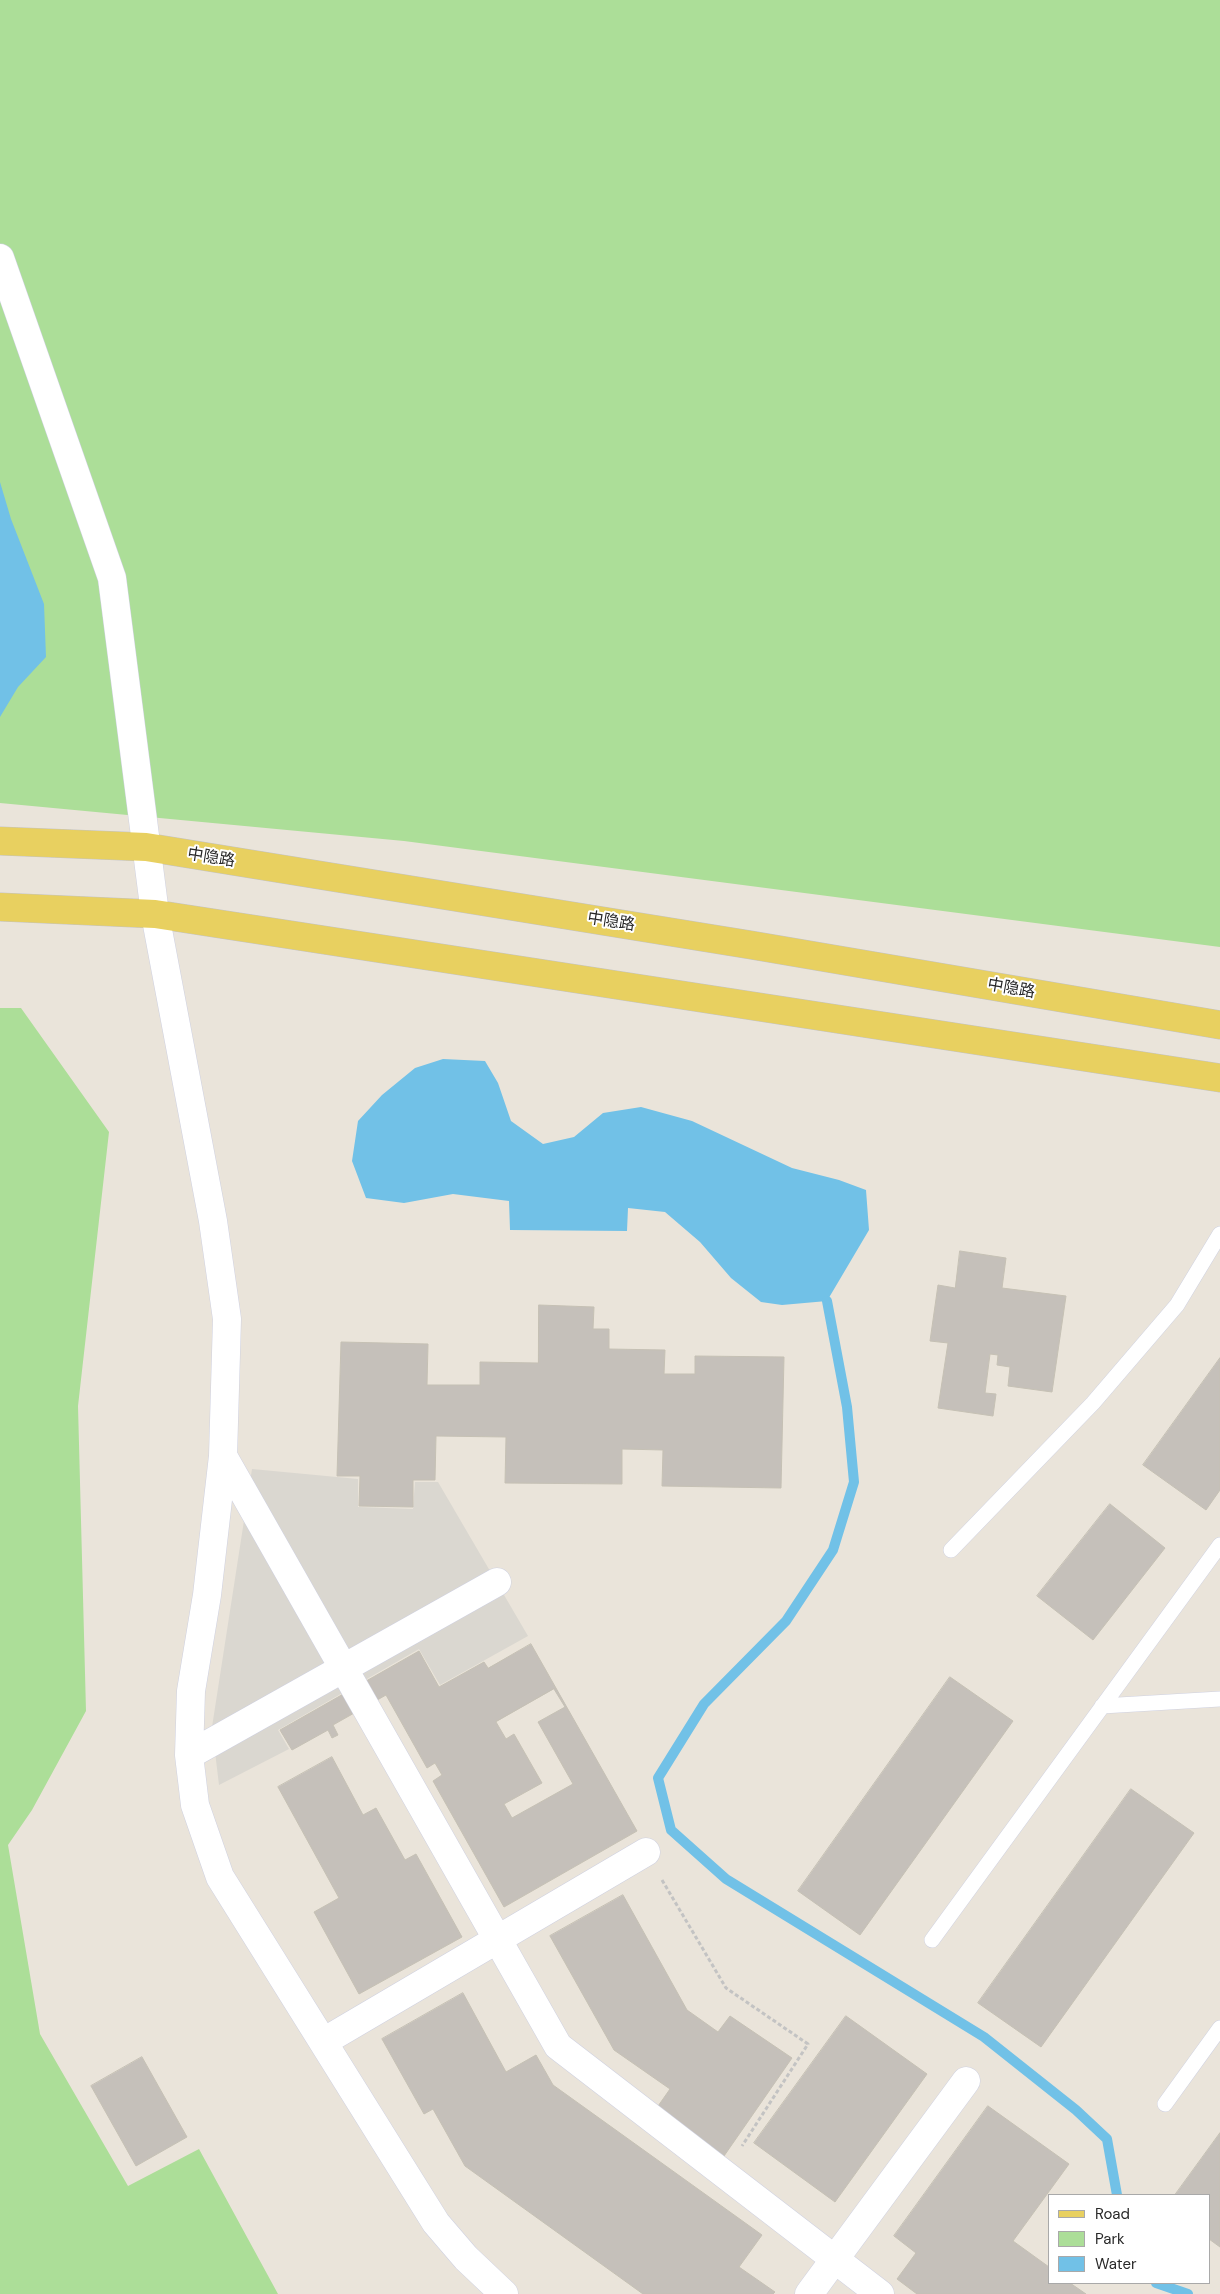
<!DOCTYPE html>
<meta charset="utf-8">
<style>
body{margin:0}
#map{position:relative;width:1220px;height:2294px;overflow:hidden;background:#eae4da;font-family:"DM Sans",sans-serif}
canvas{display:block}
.legend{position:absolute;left:1048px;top:2194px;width:162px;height:90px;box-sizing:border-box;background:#fff;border:1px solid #a9a9a9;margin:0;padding:6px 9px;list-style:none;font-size:15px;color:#282828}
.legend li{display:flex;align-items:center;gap:10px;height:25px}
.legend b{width:25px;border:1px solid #a9a9a9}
</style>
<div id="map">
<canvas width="1220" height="2294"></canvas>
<ul class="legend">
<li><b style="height:6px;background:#e8d060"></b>Road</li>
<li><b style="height:14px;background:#acde98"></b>Park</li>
<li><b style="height:14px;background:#71c1e7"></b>Water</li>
</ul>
</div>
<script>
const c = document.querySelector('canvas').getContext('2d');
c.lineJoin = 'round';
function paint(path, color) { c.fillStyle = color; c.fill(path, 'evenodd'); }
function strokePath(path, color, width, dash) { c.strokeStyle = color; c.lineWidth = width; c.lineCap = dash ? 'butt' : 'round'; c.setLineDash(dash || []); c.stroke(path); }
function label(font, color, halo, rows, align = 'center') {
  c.font = font + ' "DM Sans","Noto Sans SC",sans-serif'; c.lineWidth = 4; c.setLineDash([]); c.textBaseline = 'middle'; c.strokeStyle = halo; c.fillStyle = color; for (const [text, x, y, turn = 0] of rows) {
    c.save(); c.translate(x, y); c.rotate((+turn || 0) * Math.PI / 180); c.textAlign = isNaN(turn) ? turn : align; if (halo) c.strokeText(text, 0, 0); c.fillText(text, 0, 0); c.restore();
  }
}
paint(new Path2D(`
 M0,0H1220V947L404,841L0,803Z
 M0,1008H21L109,1132L78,1406L86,1711L32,1810L8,1845L40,2034L128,2186L199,2149L278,2294H0Z`), '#acde98');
paint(new Path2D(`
 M252,1469L358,1479V1507L413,1509L415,1482H438L528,1636L440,1685L419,1649L278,1730L289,1749L219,1785L212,1727Z`), '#dad7d0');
paint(new Path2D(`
 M0,482L11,519L44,604L46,657L18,687L0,717Z
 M443,1059L485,1061L498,1083L511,1121L543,1144L574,1137L603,1113L641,1107L692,1121L792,1168L839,1180L866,1190L869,1230L827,1301L782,1305L761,1302L731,1278L700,1242L665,1212L628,1208L627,1231L510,1230L509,1201L453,1194L404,1203L366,1198L352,1161L358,1121L382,1095L415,1068Z`), '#71c1e7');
strokePath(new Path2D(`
 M827,1301L847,1407L854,1482L833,1550L786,1621L704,1704L658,1778L671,1830L726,1879L984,2037L1076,2110L1107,2139L1117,2195
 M1156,2283L1188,2294`), '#71c1e7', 10);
const building = new Path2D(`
 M960,1251L1006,1258L1002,1288L1066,1296L1052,1392L1008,1386L1010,1367L997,1365L998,1355L990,1354L985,1393L996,1394L993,1416L938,1408L948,1343L930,1341L938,1285L955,1288Z
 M539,1305L594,1307L593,1329H609V1349L665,1350L664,1374H695V1356L784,1357L781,1488L662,1486L663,1450L622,1449V1484L505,1483L506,1437L436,1436L435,1480H413V1507L359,1506L360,1476H337L341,1342L428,1344L427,1385H480V1362L538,1363Z
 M1220,1358V1490L1206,1510L1143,1465Z
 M1110,1504L1165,1548L1093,1640L1037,1596Z
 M531,1644L637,1831L504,1907L433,1781L442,1775L435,1763L427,1768L386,1695L333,1725L338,1735L332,1738L328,1730L292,1750L280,1730L419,1651L439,1687L484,1662L488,1668ZM554,1689L565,1707L538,1722L573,1784L512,1818L504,1804L542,1783L514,1734L506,1739L496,1722Z
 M950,1677L1013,1721L860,1935L798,1891Z
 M332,1757L363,1815L376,1808L405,1860L416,1854L462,1937L359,1994L314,1912L339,1898L278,1787Z
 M1131,1789L1194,1833L1041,2047L978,2003Z
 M623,1895L687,2010L718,2032L730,2016L792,2058L724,2156L656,2109L670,2089L614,2050L550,1936Z
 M463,1993L506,2072L536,2055L553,2085L762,2235L739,2267L775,2292L773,2294H643L465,2166L433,2109L424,2114L382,2039Z
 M846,2016L927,2074L835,2202L754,2143Z
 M142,2057L187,2137L136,2166L91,2086Z
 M988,2106L1069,2164L1013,2241L1049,2267V2283H1070L1086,2294H917L897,2279L916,2253L894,2236Z
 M1220,2133V2247L1209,2239V2195H1175Z`);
paint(building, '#c5c0ba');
strokePath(building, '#c5c0b4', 1);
const lane = new Path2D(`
 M951,1550L1093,1403L1177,1305L1220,1234
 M1102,1706L1220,1699
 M932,1940L1220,1545
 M1165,2104L1220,2028`);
const street = new Path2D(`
 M0,258L112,578L155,914L213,1221L227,1319L223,1456L207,1595L191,1691L189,1755L195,1805L220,1877L436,2223L466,2258L504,2294
 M223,1456L558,2046L880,2294
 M189,1755L497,1582
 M323,2042L646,1852
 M809,2294L966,2081`);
const primary = new Path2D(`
 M0,841L146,847L751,945L1220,1025
 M0,907L155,914L1220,1078`);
strokePath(lane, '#cfd1e0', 16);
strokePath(street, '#cfd1e0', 29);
strokePath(primary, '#c3c3c3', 29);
strokePath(new Path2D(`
 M662,1880L726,1988L808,2044L742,2146`), '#c3c3c3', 3, [4, 2.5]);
strokePath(lane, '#fff', 15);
strokePath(street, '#fff', 28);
strokePath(primary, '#e8d060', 28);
label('16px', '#282828', '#fff', [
 ["中隐路",211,858,9],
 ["中隐路",611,922,9],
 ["中隐路",1011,989,10]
]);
</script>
